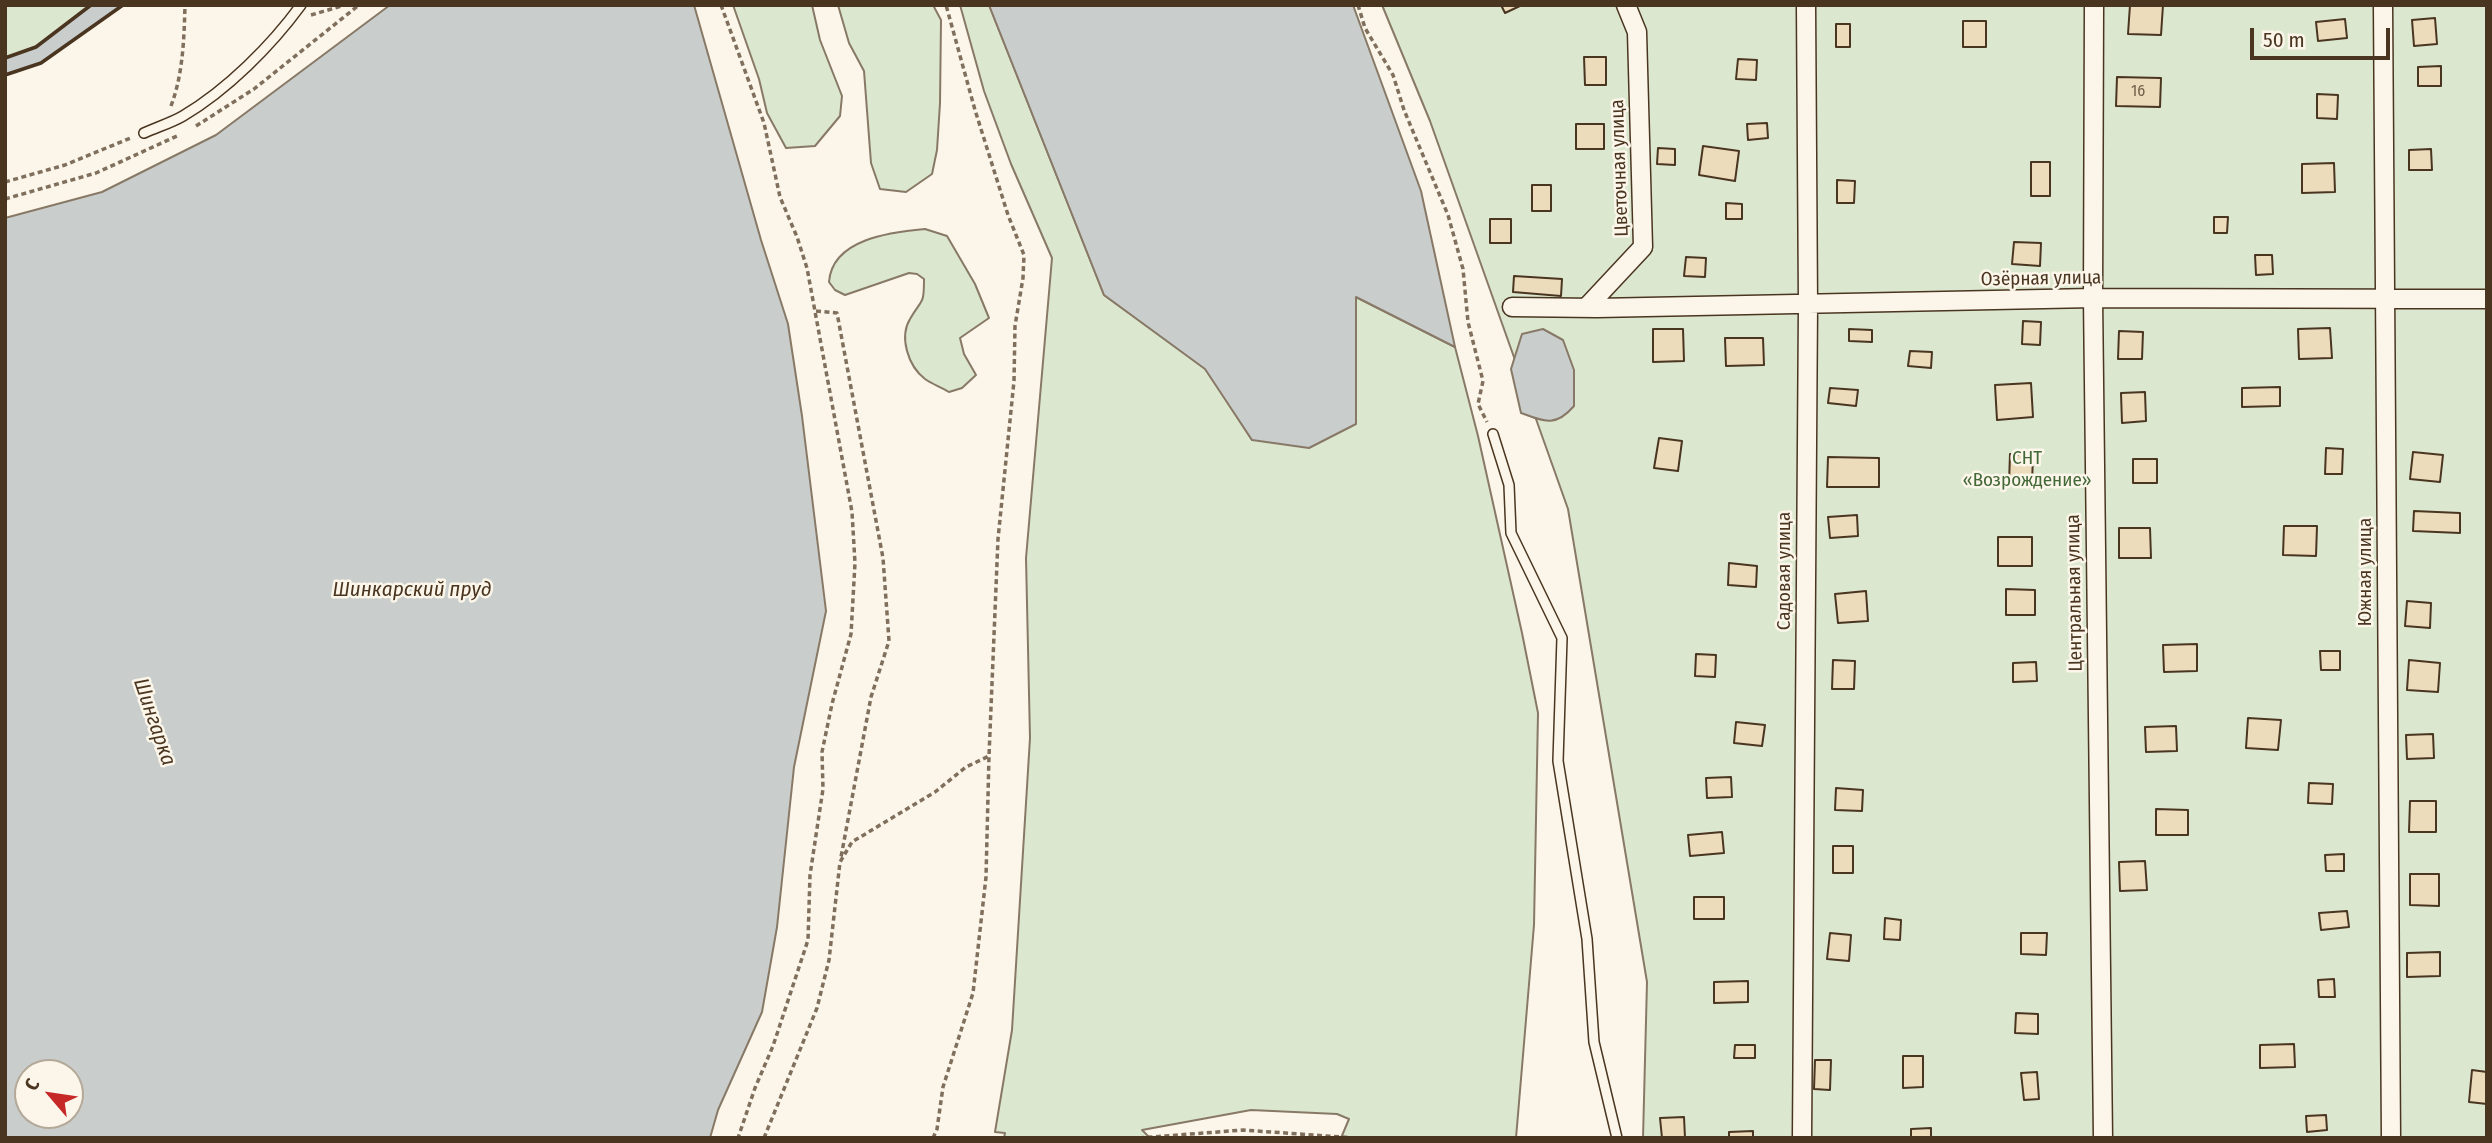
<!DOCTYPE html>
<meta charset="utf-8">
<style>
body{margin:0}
#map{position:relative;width:2492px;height:1143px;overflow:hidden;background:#fbf6e9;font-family:"Fira Sans Condensed",sans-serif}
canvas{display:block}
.frame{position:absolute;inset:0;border:7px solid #4a3520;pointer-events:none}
.north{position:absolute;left:14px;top:1059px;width:70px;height:70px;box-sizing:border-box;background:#fbf6e9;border:2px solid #b4a999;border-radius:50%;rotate:299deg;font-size:19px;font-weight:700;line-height:28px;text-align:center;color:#4a3520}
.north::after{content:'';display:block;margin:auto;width:24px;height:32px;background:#c62828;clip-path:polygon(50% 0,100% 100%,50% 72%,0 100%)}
.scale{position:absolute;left:2250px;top:28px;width:140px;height:32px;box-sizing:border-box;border:4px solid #4a3520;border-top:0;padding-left:9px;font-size:21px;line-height:24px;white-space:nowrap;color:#4a3520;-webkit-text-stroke:5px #fbf6e9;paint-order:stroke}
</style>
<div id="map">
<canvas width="2492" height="1143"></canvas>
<div class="frame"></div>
<div class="north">С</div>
<div class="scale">50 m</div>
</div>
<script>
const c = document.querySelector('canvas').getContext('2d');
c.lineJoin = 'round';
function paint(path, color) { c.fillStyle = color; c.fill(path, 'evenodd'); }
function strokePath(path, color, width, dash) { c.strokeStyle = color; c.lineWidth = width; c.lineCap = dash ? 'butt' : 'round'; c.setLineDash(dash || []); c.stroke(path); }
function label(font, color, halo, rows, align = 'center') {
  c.font = font + ' "Fira Sans Condensed",sans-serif'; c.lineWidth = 5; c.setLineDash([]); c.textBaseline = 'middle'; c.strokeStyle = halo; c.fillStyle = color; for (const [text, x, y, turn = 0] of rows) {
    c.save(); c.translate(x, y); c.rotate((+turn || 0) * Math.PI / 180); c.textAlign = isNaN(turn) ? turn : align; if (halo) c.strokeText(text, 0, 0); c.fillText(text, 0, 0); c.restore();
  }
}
const green = new Path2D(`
 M5,5H91L36,47L5,58Z
 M733,5H812L820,40L842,96L840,116L815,146L786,148L767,113L759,79Z
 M838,5H933L941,20L940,103L937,150L932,174L906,192L880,189L871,163L864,71L849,43Z
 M960,5H989L1104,295L1206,369L1252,440L1356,297L1455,347L1478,436L1522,633L1538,713L1534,925L1516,1138H1341L1349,1119L1337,1114L1251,1110L1142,1130L1150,1138H1004L1005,1133L995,1132L1012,1030L1030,738L1026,558L1052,258L1011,164L984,91Z
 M1382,5H2487V1138H1643L1647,982L1568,509L1430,121Z
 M925,229L947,236L975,284L989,318L960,338L964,354L976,375L962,388L949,392C941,387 932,384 925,379C908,366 899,337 910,319C922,298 924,306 924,279L917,274L909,273L845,295L835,290L829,282C832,239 891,232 925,229Z`);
paint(green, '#dce7d0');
strokePath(green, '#887966', 2);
const water = new Path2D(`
 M91,5H123L41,63L5,75V58L36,47Z
 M390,5H694L761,240L788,324L802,416L826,611L794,767L777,927L762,1012L718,1110L710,1138H5V218L102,192L216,135ZM70,1073V1115H28V1073Z
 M989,5H1353L1421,191L1455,347L1356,297V424L1309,448L1252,440L1205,369L1104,295Z
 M1543,329L1563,340L1574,370V406C1556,427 1545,422 1521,413L1511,369L1522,334Z`);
paint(water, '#c9cecd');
strokePath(water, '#887966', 2);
const building = new Path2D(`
 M1501,5H1522L1505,13Z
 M2130,5H2163L2161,35L2128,34Z
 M2435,18L2437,44L2414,46L2412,20Z
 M2345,19L2347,38L2318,41L2316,22Z
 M1963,21H1986V47H1963Z
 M1836,24H1850V47H1836Z
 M1584,57H1606V85H1585Z
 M1738,59L1757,60L1756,80L1736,79Z
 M2441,66V86H2418V67Z
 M2117,77L2161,78L2160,107L2116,106Z
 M2317,94L2338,95L2337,119L2317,118Z
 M1767,123L1768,138L1748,140L1747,124Z
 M1576,124H1604V149H1576Z
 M1703,146L1739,151L1735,181L1699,175Z
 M1658,148L1675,149V165L1657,164Z
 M2431,149L2432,170H2409V150Z
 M2031,162H2050V196H2031Z
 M2334,163L2335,192L2302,193V164Z
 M1837,180L1855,181L1854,203H1837Z
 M1532,185H1551V211H1532Z
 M1726,203L1742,204V219H1726Z
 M2214,217H2228L2227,233H2214Z
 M1490,219H1511V243H1490Z
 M2014,242L2041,243L2040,266L2012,264Z
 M2255,255H2272L2273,274L2256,275Z
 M1686,257L1706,258L1705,277L1684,276Z
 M1514,276L1562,279L1561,296L1513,292Z
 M2023,321L2041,322L2040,345L2022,344Z
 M2330,328L2332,358L2299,359L2298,329Z
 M1653,329H1683L1684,361L1653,362Z
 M1849,329L1872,330V342L1849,341Z
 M2119,331L2143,332L2142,359H2118Z
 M1725,338H1763L1764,365L1726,366Z
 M1910,351L1932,352L1931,368L1908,366Z
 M2031,383L2033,417L1997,420L1995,385Z
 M2280,387V406L2242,407V388Z
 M1830,388L1858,390L1856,406L1828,403Z
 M2145,392L2146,421L2122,423L2121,393Z
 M1659,438L1682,441L1678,471L1654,468Z
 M2326,448L2343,449L2342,474H2325Z
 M2413,452L2443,455L2440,482L2410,479Z
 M2010,454L2033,455L2032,484L2009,483Z
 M1828,457L1879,458V487H1827Z
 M2133,459H2157V483H2133Z
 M2414,511L2460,513V533L2413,531Z
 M1857,515L1858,536L1830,538L1828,517Z
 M2284,526H2317L2316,556L2283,555Z
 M2119,528H2150L2151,558H2119Z
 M1998,537H2032V566H1998Z
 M1729,563L1757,566L1756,587L1728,585Z
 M2006,589L2035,590V615H2006Z
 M1866,591L1868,621L1838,623L1835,594Z
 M2407,601L2431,603L2430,628L2405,626Z
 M2197,644V671L2164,672L2163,645Z
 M2320,651H2340V670H2321Z
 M1696,654L1716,655L1715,677L1695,676Z
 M1833,660L1855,661L1854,689H1832Z
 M2409,660L2440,663L2438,692L2407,690Z
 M2036,662L2037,681L2013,682V663Z
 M2248,718L2281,720L2278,750L2246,748Z
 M1736,722L1765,725L1762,746L1734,743Z
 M2176,726L2177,751L2146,752L2145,727Z
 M2433,734L2434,758L2407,759L2406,735Z
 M1731,777L1732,797L1707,798L1706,778Z
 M2309,783L2333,784L2332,804L2308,803Z
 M1836,788L1863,790L1862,811L1835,810Z
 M2410,801H2436V832H2409Z
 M2156,809L2188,810V835H2156Z
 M1722,832L1724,853L1690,856L1688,835Z
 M1833,846H1853V873H1833Z
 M2344,854V871H2326L2325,855Z
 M2145,861L2147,890L2120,891L2119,862Z
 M2410,874H2439V906L2410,905Z
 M1694,897H1724V919H1694Z
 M2347,911L2349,927L2321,930L2319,913Z
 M1885,918L1901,920L1900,940L1884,939Z
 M1830,933L1851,935L1849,961L1827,959Z
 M2021,933H2047L2046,955L2021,954Z
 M2440,952V976L2407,977V953Z
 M2334,979L2335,997H2319L2318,980Z
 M1748,981V1002L1714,1003V982Z
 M2016,1013L2038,1014V1034L2015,1033Z
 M2294,1044L2295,1067L2260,1068V1045Z
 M1735,1045H1755V1058H1734Z
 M1903,1056H1923V1087L1903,1088Z
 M1815,1060H1831L1830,1090L1814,1089Z
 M2472,1070L2487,1072V1104L2469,1102Z
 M2037,1072L2039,1099L2024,1100L2021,1073Z
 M2326,1115L2327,1130L2307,1132L2306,1116Z
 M1684,1117L1685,1138H1662L1660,1118Z
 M1931,1128V1138H1911V1129Z
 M1753,1131V1138H1729V1132Z`);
paint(building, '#ecdcbc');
strokePath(building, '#4a3520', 2);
const lane = new Path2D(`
 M144,133C157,127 171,123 183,116C227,90 271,46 301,5
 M1493,434L1509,485L1511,533L1562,638L1558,761L1587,939L1594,1042L1617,1138`);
const street = new Path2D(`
 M2094,5L2093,298L2103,1138
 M2383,5L2391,1138
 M1512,307L1597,308L2093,298L2487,299
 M1586,308L1643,247L1637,32L1626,5
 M1802,1138L1808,305L1806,5`);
strokePath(lane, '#4a3520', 12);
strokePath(street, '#4a3520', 21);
strokePath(new Path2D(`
 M721,5L764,123L780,197L797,237L807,268L852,512L855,563L851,634L832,704L822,752L823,789L810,875L808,940L773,1046L755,1088L738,1138
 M1358,5L1365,28L1393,75L1404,110L1448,215L1463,269L1468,322L1483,381L1478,404L1487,422
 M311,15L345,5
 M171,106C183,74 184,40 185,5
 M196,126L254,89L359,5
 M5,182L65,165L133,137
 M5,199L96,173L177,136
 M816,311L837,313L883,558L889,641L871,697L841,857
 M764,1138L817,1008L829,960L840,862L852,842L935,792L966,767L989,756L998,539L1014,381L1015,326L1023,278L1024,255L1008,215L975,110L946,5
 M933,1138L937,1129L943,1087L973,993L986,877L989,756
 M1139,1138L1243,1130L1355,1138`), '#7f6f5c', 3.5, [5, 3.5]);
strokePath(lane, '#fbf6e9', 9);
strokePath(street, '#fbf6e9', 18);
strokePath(new Path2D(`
 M5,58L36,47L91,5
 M5,75L41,63L123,5`), '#4a3520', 3.5);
label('16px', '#725f47', null, [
 ["16",2138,92]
]);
label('19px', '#4a3520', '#fbf6e9', [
 ["Цветочная улица",1620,168,-92],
 ["Озёрная улица",2041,279,-1],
 ["Садовая улица",1785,571,-90],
 ["Южная улица",2366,572,-90],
 ["Центральная улица",2075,593,-91]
]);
label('19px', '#436837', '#fbf6e9', [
 ["СНТ",2027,459],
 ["«Возрождение»",2027,481]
]);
label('italic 21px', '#4a3520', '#fbf6e9', [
 ["Шинкарский пруд",412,590],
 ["Шингарка",154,722,71]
]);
</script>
